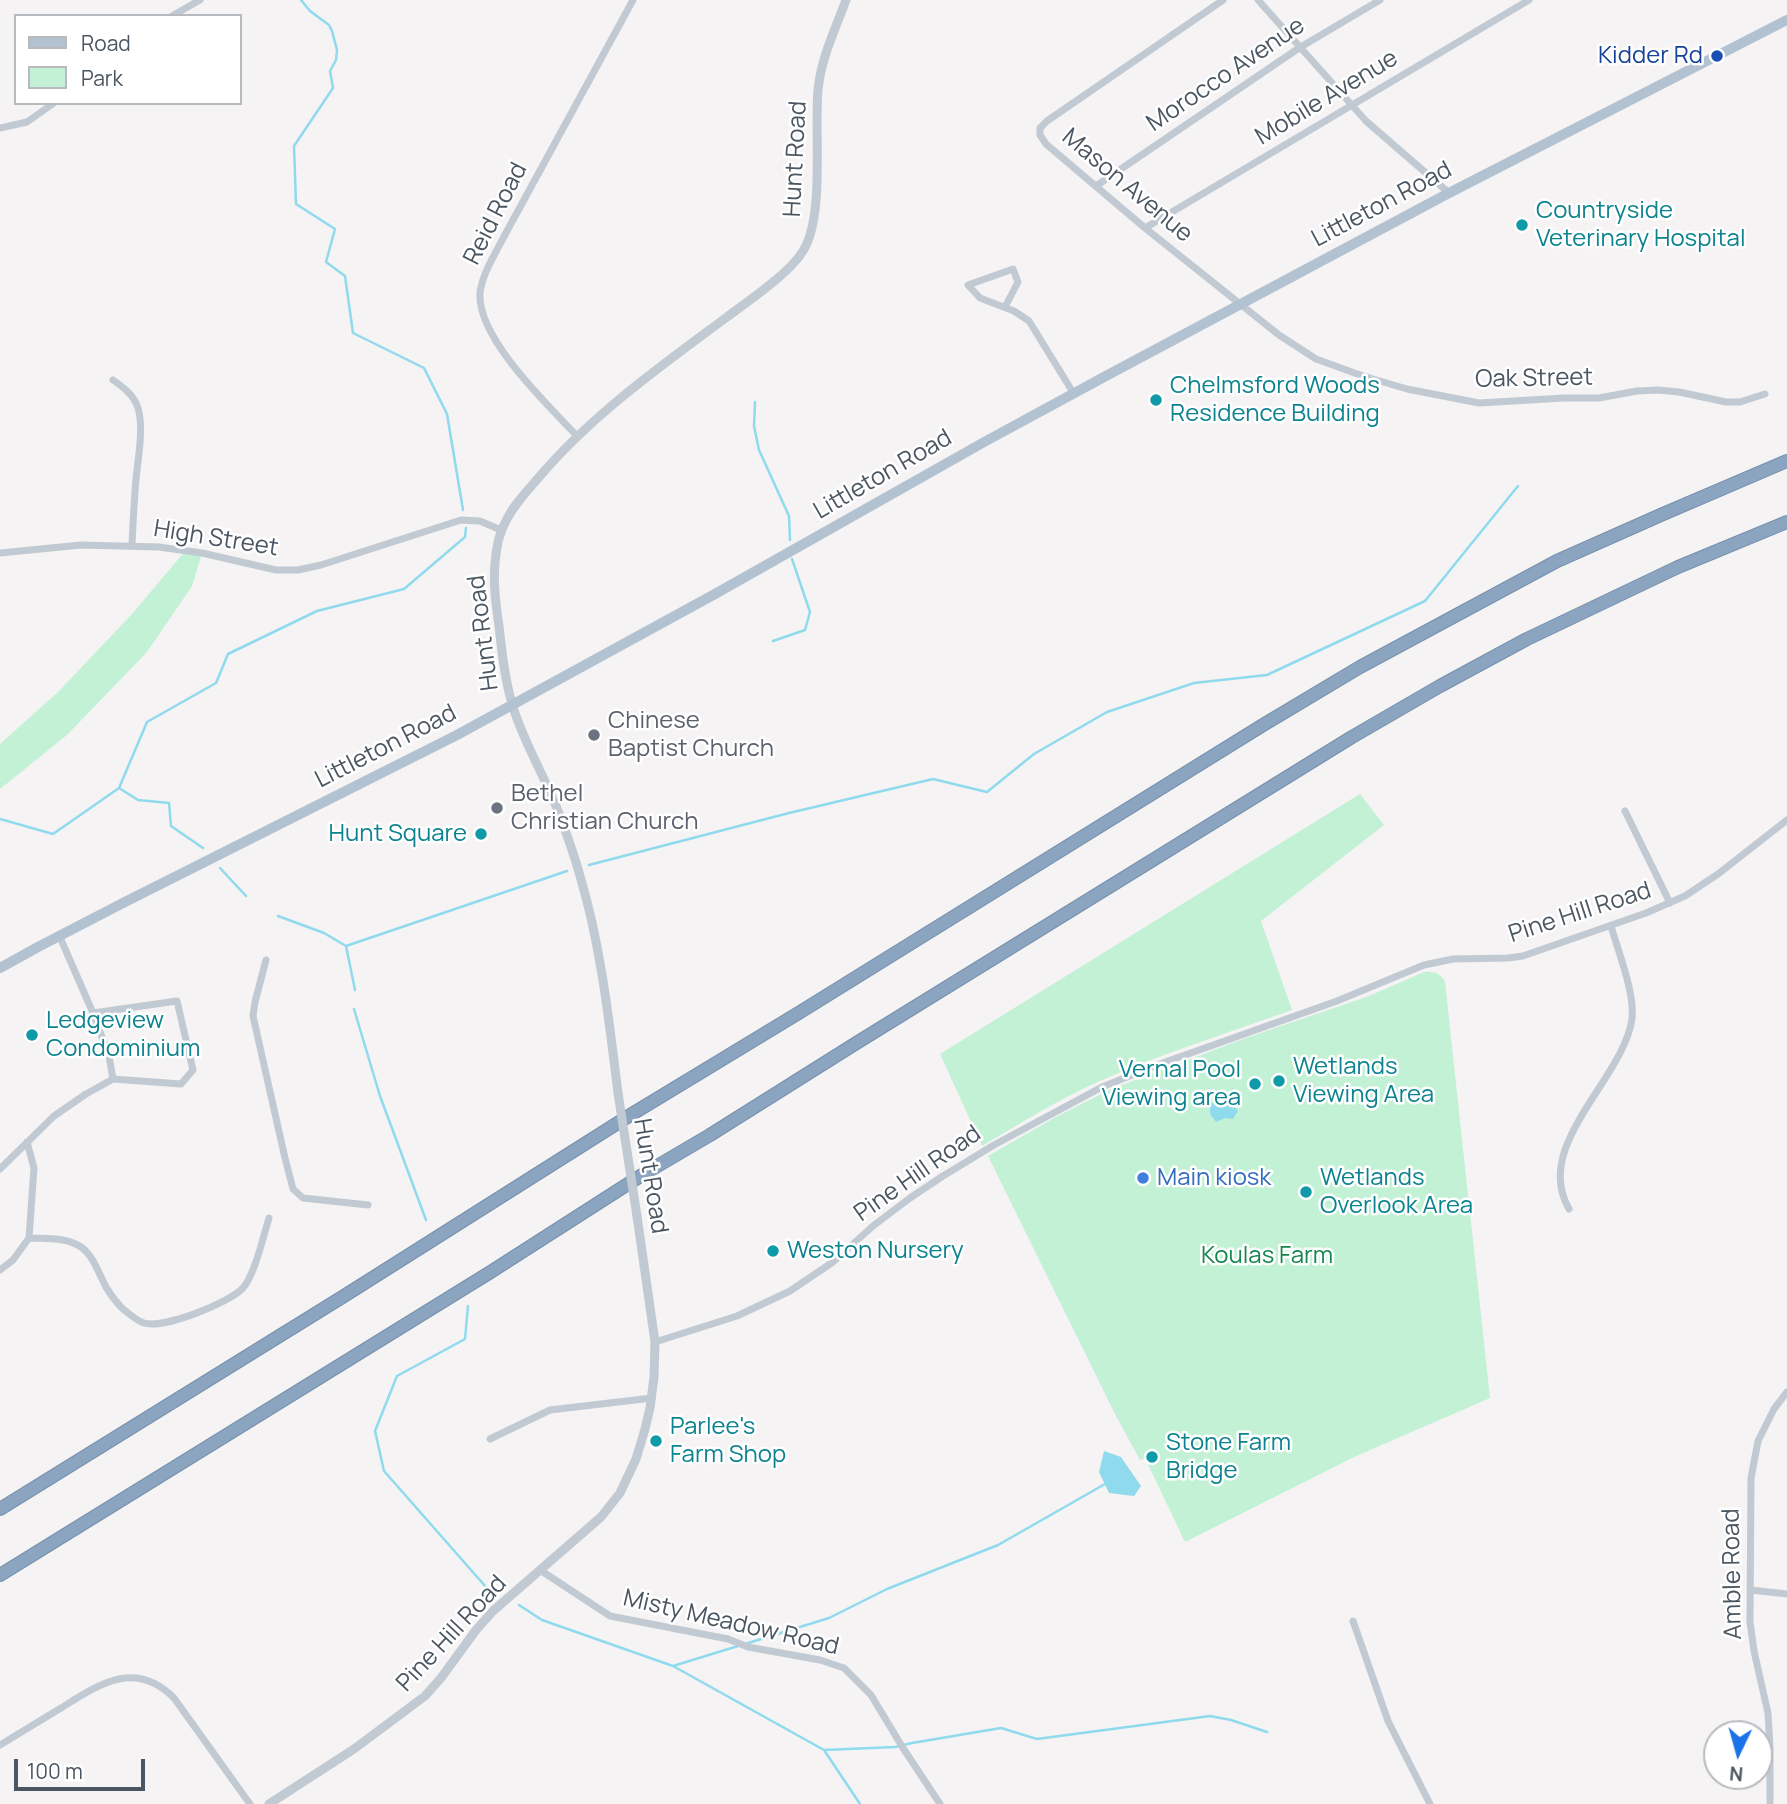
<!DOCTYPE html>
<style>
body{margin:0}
#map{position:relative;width:1787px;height:1804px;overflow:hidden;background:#f5f3f3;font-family:Manrope,sans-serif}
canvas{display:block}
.legend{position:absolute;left:14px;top:14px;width:228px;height:91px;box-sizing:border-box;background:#fff;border:2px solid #b7bbc0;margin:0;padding:9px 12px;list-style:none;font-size:21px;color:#4a5661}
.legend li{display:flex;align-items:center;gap:14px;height:35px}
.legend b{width:35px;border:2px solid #b7bbc0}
.north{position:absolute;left:1703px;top:1720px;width:70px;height:70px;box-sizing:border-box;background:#fff;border:2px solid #b7bbc0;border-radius:50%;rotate:185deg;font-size:19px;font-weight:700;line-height:28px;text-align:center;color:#4a5661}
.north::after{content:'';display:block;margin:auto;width:24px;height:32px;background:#1a73e8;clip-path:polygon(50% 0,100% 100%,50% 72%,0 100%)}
.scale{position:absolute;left:14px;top:1759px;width:131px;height:32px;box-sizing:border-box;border:4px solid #4a5661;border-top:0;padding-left:9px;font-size:21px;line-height:24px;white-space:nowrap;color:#4a5661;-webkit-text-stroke:5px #fff;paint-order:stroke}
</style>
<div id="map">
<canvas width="1787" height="1804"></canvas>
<ul class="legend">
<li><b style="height:9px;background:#b3c2d1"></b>Road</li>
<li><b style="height:19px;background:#c3f1d5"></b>Park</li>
</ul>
<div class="north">N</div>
<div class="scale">100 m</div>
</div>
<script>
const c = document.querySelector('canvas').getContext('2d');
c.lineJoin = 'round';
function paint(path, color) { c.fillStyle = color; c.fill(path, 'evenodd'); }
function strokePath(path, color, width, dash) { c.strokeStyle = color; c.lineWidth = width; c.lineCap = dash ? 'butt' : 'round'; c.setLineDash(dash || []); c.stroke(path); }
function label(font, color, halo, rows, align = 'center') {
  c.font = font + ' Manrope,sans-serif'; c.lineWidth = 5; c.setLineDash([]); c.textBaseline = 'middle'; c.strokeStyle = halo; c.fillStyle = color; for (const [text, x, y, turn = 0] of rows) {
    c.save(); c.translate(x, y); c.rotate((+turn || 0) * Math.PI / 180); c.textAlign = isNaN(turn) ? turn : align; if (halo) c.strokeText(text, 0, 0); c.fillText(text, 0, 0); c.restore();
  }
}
paint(new Path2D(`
 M186,550L202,553L192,586L147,652L67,735L0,789V744L58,692L132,614Z
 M1360,794L1384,825L1261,921L1292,1010C1228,1033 1163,1053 1100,1081C1059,1099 1021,1123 982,1146L940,1054Z
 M1424,972C1433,971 1441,973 1445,982L1490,1398L1354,1457L1185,1542L1145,1458L1140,1460L1115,1414L988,1156L1054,1118L1109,1090L1243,1039L1369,996Z`), '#c3f1d5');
paint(new Path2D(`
 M1233,1088V1105L1238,1111L1233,1119L1225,1118L1216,1122L1210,1114V1104L1220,1099Z
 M1104,1451L1121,1457L1141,1486L1134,1496L1109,1493L1099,1472Z`), '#90daee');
strokePath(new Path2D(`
 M301,0L310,11L329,25L332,31L337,50L336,60L330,71L333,88L294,146L296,204L335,229L326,262L345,276L353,333L424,368L447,414L463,510
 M755,402L754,426L759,450L789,516L790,540
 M773,641L805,630L810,612L792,559
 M119,788L138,800L169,803L171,826L203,848
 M0,819L53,834L119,788L147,722L216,683L228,654L317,611L404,589L465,537L466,528
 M589,865L789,813L933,779L987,792L1034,754L1107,712L1194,683L1267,675L1425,601L1518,486
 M220,868L246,896
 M278,916L324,933L346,946L355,990
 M346,946L567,871
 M354,1009L380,1096L426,1220
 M468,1306L465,1339L397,1376L375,1431L384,1471L493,1595
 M519,1605L542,1620L673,1666L824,1750L860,1804
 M745,1644L829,1618L887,1589L998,1545L1105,1484
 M673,1666L738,1646
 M824,1750L895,1747L912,1743L1001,1728L1037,1739L1210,1716L1231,1720L1267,1732`), '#90daee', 2.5);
const motorway = new Path2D(`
 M0,1509L344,1296L632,1114L797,1014L1263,725L1360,667L1557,561L1663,514L1787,461
 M0,1575L489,1273L642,1175L710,1135L858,1042L1352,737L1440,686L1527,639L1678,567L1787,522`);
strokePath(motorway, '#7690ad', 14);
strokePath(new Path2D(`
 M1223,0L1047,121L1040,128V135L1046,144L1145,228L1279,335L1316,359L1363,376L1407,389L1479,403L1564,398H1599L1637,391L1658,390L1679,392L1726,402H1740L1765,394
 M1258,0L1366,121L1449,193
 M172,16L200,0
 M0,128L27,122L54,103
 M1096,186L1299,48L1380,0
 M1145,228L1529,0
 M1005,307L1018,282L1013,269L968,285L980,298L1014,311L1029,321L1074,394
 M113,380C123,387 134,395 138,408C144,428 138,458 136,479C134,501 133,523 132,545
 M577,436C547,404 477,338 480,293C482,275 493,258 501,242L633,0
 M0,553L81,545L159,547L202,553L276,570H298L321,565L461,520L480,521L501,530
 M1625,811L1670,903
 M59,935L93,1013L177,1001L193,1070L181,1084L113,1079L109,1056L93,1013
 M266,960L255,1002L253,1016L285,1158L293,1189L303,1198L368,1205
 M27,1142L34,1168L29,1238
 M0,1169L54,1116L86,1094L113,1079
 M1569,1209C1532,1145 1623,1080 1632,1019C1635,993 1618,951 1611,926
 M0,1270L13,1260L29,1238C47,1239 66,1237 81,1247C93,1255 99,1274 106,1287C110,1294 116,1302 122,1308C128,1313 137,1321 144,1323C164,1329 229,1303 243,1288C255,1274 263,1237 269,1218
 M655,1342L737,1316L790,1291L833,1262L873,1226L910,1198L943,1176L994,1145L1102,1087L1157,1065L1337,1001L1424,965L1453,959L1508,958L1523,956L1646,913L1685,896L1718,874L1787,820
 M490,1439L550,1410L652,1398
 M540,1570L610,1616L728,1639L748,1647L820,1660L844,1668L871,1695L903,1748L940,1804
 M1751,1590L1787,1594
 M1353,1621L1388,1721L1430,1804
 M0,1745C20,1733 41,1720 61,1708C99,1684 135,1659 174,1698L250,1804
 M1770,1804V1748L1768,1713L1754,1651L1750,1622L1751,1478L1758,1441L1774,1409L1787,1392`), '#c1cad2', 7);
strokePath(new Path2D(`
 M618,1093C609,1021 601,946 580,876C574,854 566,832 558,811C544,775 524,743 513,707C505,681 502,653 499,626C496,605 493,584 495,563C496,549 499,533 506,521C514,504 528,490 540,476C593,414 661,366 727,317C748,301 789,274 803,251C825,215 814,134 818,90C821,58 835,30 846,0
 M269,1804L354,1749L425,1696L441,1678L476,1630L493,1611L601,1517L620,1493L636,1459L645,1429L650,1408L654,1377L655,1342L637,1216`), '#c1cad2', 9);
strokePath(new Path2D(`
 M0,968L38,947L121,904L457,735L715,594L986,441L1104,377L1449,193L1787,20`), '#b3c2d1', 10);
strokePath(motorway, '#8ba5c1', 12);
strokePath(new Path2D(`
 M618,1093L637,1216`), '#c1cad2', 9);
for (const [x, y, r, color] of [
 [1717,56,7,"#1a4fb4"],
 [1522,225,7,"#0f9aa8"],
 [1156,400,7,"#0f9aa8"],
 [594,735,7,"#6b7280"],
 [497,808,7,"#6b7280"],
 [481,834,7,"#0f9aa8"],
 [32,1035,7,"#0f9aa8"],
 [1279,1081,7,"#0f9aa8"],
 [1255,1084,7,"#0f9aa8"],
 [1143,1178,7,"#3f7fe0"],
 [1306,1192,7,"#0f9aa8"],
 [773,1251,7,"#0f9aa8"],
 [656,1441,7,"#0f9aa8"],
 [1152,1457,7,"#0f9aa8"]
]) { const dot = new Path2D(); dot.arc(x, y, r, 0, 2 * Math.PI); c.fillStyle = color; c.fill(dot); strokePath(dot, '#fff', 2.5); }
label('24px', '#164399', '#fff', [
 ["Kidder Rd",1703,56]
], 'right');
label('24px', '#4a5661', '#fff', [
 ["Morocco Avenue",1226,75,-34],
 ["Mobile Avenue",1327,98,-31],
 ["Hunt Road",796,159,-87],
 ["Mason Avenue",1127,186,40],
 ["Littleton Road",1382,205,-28],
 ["Reid Road",496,214,-63],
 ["Oak Street",1534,379,-1],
 ["Littleton Road",883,475,-30],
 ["High Street",216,539,9],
 ["Hunt Road",484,633,-97],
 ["Littleton Road",386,747,-27],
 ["Pine Hill Road",1580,913,-18],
 ["Pine Hill Road",918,1174,-35],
 ["Hunt Road",650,1176,81],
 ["Amble Road",1733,1574,-91],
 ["Misty Meadow Road",731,1623,13],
 ["Pine Hill Road",452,1634,-47]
]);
label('24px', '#0d838f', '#fff', [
 ["Countryside",1536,211],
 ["Veterinary Hospital",1536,239],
 ["Chelmsford Woods",1170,386],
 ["Residence Building",1170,414],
 ["Hunt Square",467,834,"right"],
 ["Ledgeview",46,1021],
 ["Condominium",46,1049],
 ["Wetlands",1293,1067],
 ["Viewing Area",1293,1095],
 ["Vernal Pool",1241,1070,"right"],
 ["Viewing area",1241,1098,"right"],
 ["Wetlands",1320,1178],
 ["Overlook Area",1320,1206],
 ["Weston Nursery",787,1251],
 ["Parlee's",670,1427],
 ["Farm Shop",670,1455],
 ["Stone Farm",1166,1443],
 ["Bridge",1166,1471]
], 'left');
label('24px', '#5b616d', '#fff', [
 ["Chinese",608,721],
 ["Baptist Church",608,749],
 ["Bethel",511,794],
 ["Christian Church",511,822]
], 'left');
label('24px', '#366cbe', '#fff', [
 ["Main kiosk",1157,1178]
], 'left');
label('24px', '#17864f', '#fff', [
 ["Koulas Farm",1267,1256]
]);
</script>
